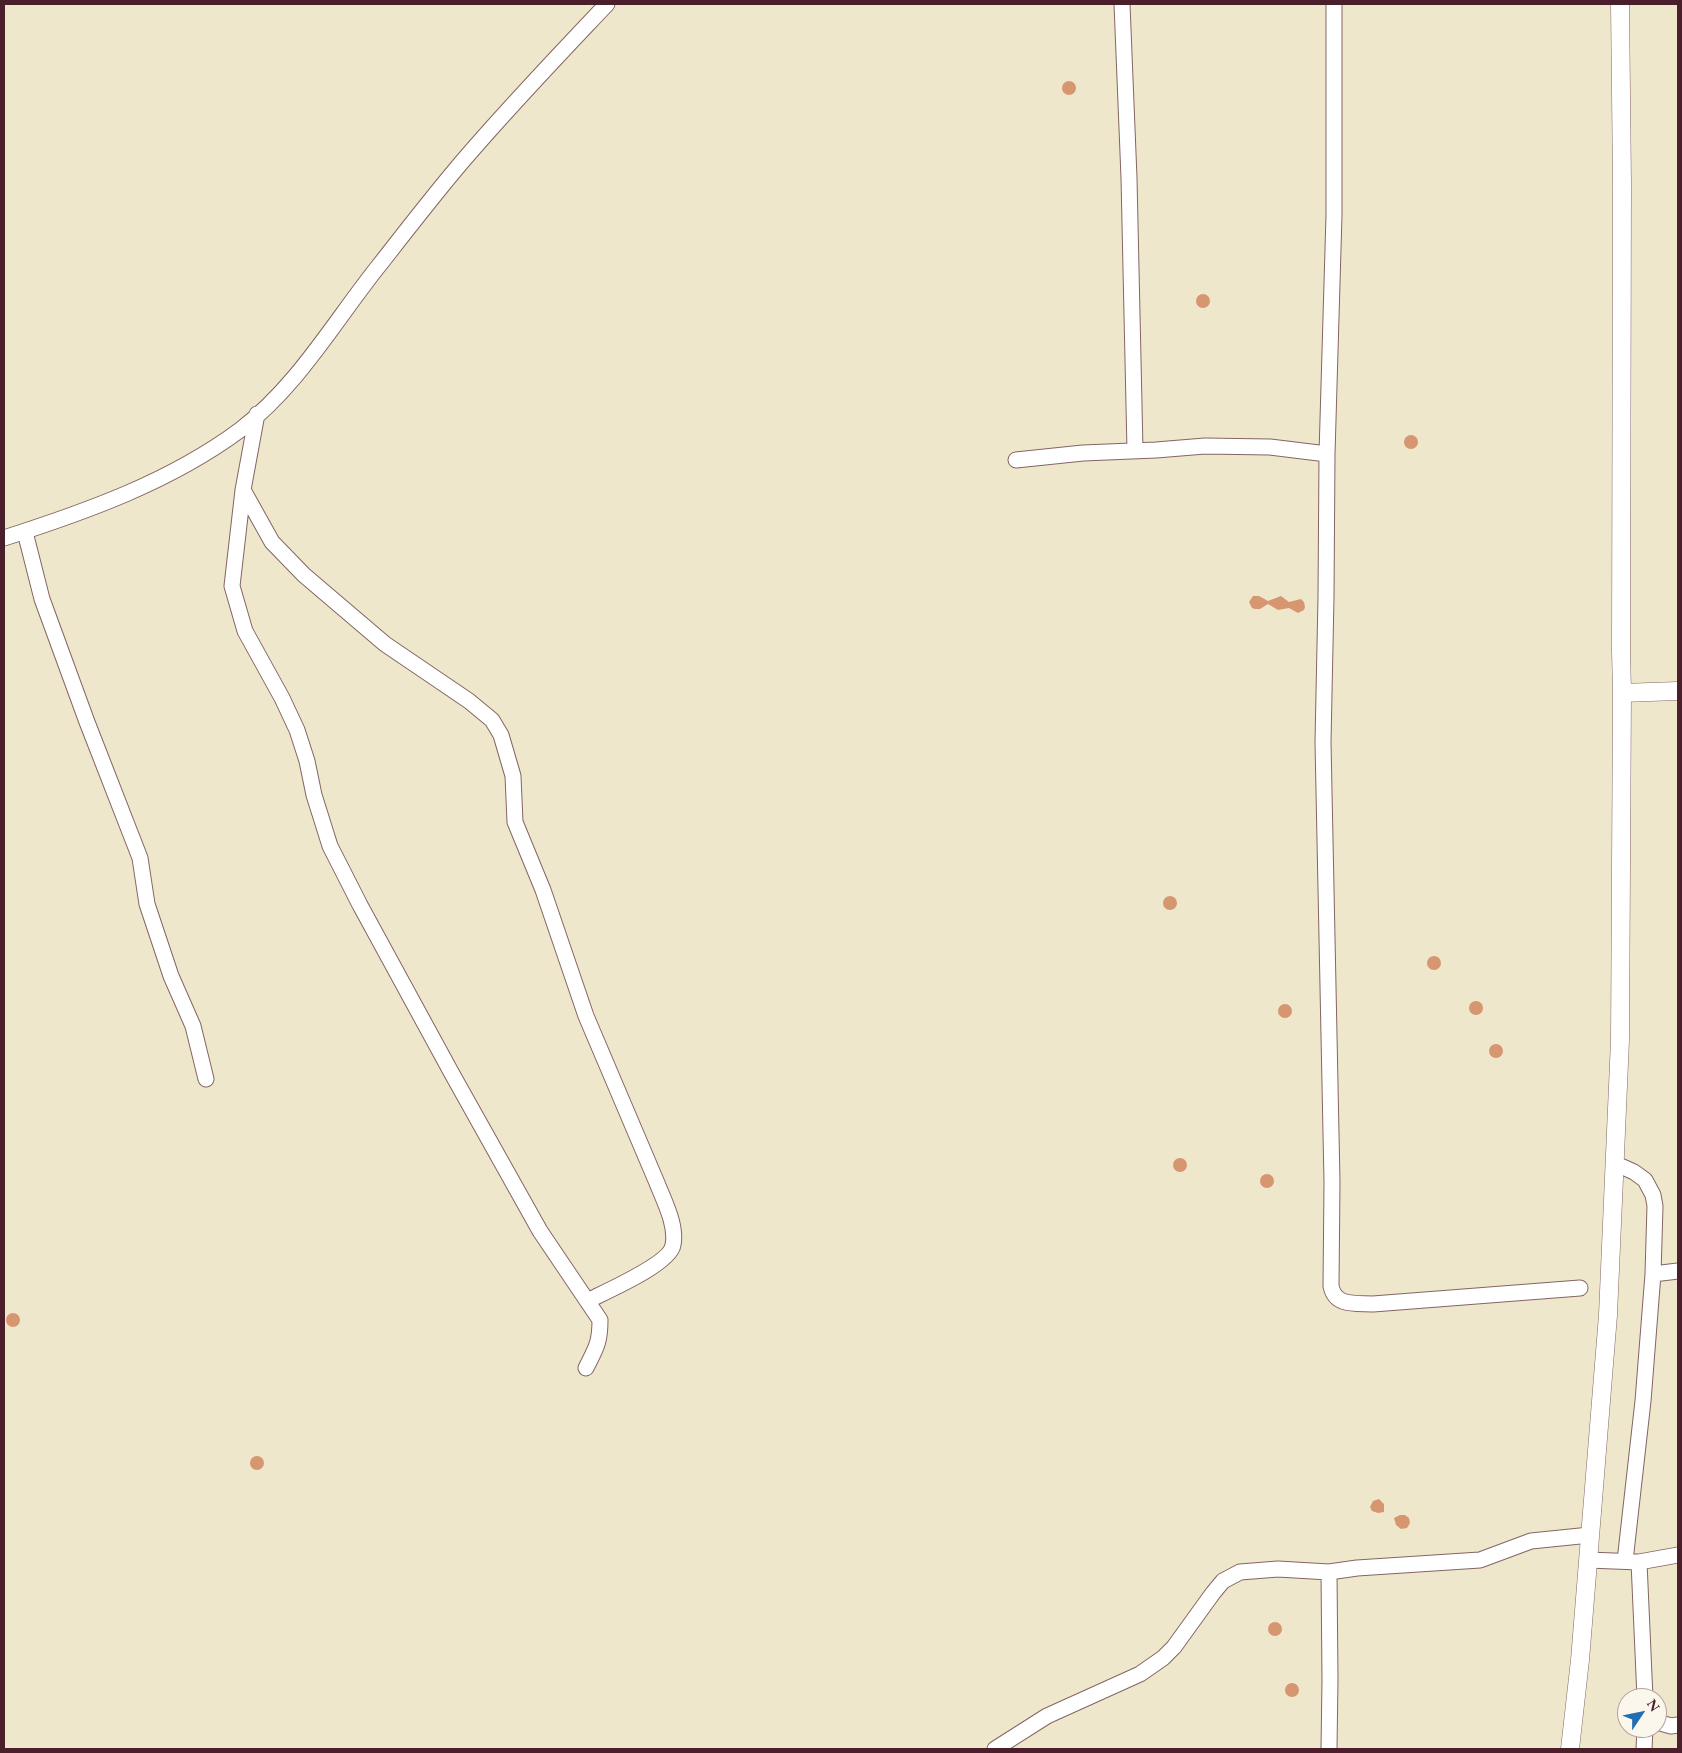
<!DOCTYPE html>
<style>
body{margin:0}
#map{position:relative;width:1682px;height:1753px;overflow:hidden;background:#efe7cb;font-family:"EB Garamond",serif}
canvas{display:block}
.frame{position:absolute;inset:0;border:5px solid #4a1f2b;pointer-events:none}
.north{position:absolute;left:1617px;top:1688px;width:50px;height:50px;box-sizing:border-box;background:#fbf7ec;border:1px solid #b4a19f;border-radius:50%;rotate:56deg;font-size:14px;font-weight:700;line-height:20px;text-align:center;color:#4a1f2b}
.north::after{content:'';display:block;margin:auto;width:18px;height:22px;background:#1f6fb2;clip-path:polygon(50% 0,100% 100%,50% 72%,0 100%)}
</style>
<div id="map">
<canvas width="1682" height="1753"></canvas>
<div class="frame"></div>
<div class="north">N</div>
</div>
<script>
const c = document.querySelector('canvas').getContext('2d');
c.lineJoin = 'round';
function paint(path, color) { c.fillStyle = color; c.fill(path, 'evenodd'); }
function strokePath(path, color, width, dash) { c.strokeStyle = color; c.lineWidth = width; c.lineCap = dash ? 'butt' : 'round'; c.setLineDash(dash || []); c.stroke(path); }
paint(new Path2D(`
 M1062 88a7 7 0 1 1 14 0a7 7 0 1 1-14 0Z
 M1196 301a7 7 0 1 1 14 0a7 7 0 1 1-14 0Z
 M1404 442a7 7 0 1 1 14 0a7 7 0 1 1-14 0Z
 M1253,596H1259L1268,601L1281,596L1289,602L1301,599L1304,602L1305,607L1304,610L1298,613L1289,608L1278,610L1268,604L1260,609H1255L1252,608L1249,602Z
 M1163 903a7 7 0 1 1 14 0a7 7 0 1 1-14 0Z
 M1427 963a7 7 0 1 1 14 0a7 7 0 1 1-14 0Z
 M1469 1008a7 7 0 1 1 14 0a7 7 0 1 1-14 0Z
 M1278 1011a7 7 0 1 1 14 0a7 7 0 1 1-14 0Z
 M1489 1051a7 7 0 1 1 14 0a7 7 0 1 1-14 0Z
 M1173 1165a7 7 0 1 1 14 0a7 7 0 1 1-14 0Z
 M1260 1181a7 7 0 1 1 14 0a7 7 0 1 1-14 0Z
 M6 1320a7 7 0 1 1 14 0a7 7 0 1 1-14 0Z
 M250 1463a7 7 0 1 1 14 0a7 7 0 1 1-14 0Z
 M1379,1499L1384,1504V1512L1378,1513L1372,1511L1370,1507L1373,1501Z
 M1400,1515H1405L1409,1518L1410,1523L1407,1528L1401,1529L1396,1525L1394,1518Z
 M1268 1629a7 7 0 1 1 14 0a7 7 0 1 1-14 0Z
 M1285 1690a7 7 0 1 1 14 0a7 7 0 1 1-14 0Z`), '#d69670');
const minor = new Path2D(`
 M1122,4L1129,178L1135,450
 M1334,4V215L1327,454L1326,597L1323,742L1332,1182L1331,1286C1335,1307 1356,1303 1373,1304L1580,1288
 M257,414L243,490L232,586L245,631L282,698L297,730L307,761L314,795L330,846L360,905L451,1072L540,1231L600,1320C600,1343 596,1348 586,1368
 M1016,460L1083,453L1156,450L1205,446L1270,447L1327,454
 M243,490L272,542L304,575L385,644L469,701L492,720L501,735L513,776L515,822L543,890L586,1016L657,1183C664,1201 677,1225 673,1245C670,1264 605,1292 587,1301
 M25,532L42,599L87,722L140,858L147,904L171,976L193,1026L206,1079
 M4,538C85,512 170,482 240,430C299,385 335,320 381,263C406,231 430,200 456,169C504,112 556,58 607,4
 M1614,1163L1634,1172L1645,1180L1653,1195L1655,1206L1653,1274L1643,1401L1625,1561
 M1653,1274L1678,1271
 M1588,1560L1639,1562L1678,1555
 M1639,1562L1645,1698
 M1657,1722L1671,1726L1678,1725
 M995,1749L1047,1716L1140,1674L1163,1658L1174,1647L1213,1593L1223,1581L1240,1572L1278,1569L1329,1572L1357,1568L1480,1560L1531,1541L1590,1535
 M1329,1749L1330,1680L1329,1572
 M1644,1749L1645,1728`);
const tertiary = new Path2D(`
 M1622,693L1678,691
 M1570,1749L1580,1660L1608,1315L1620,1040L1622,693L1621,650L1622,183L1620,4`);
strokePath(minor, '#846563', 17);
strokePath(tertiary, '#846563', 19);
strokePath(minor, '#fff', 15);
strokePath(tertiary, '#fff', 18);
</script>
